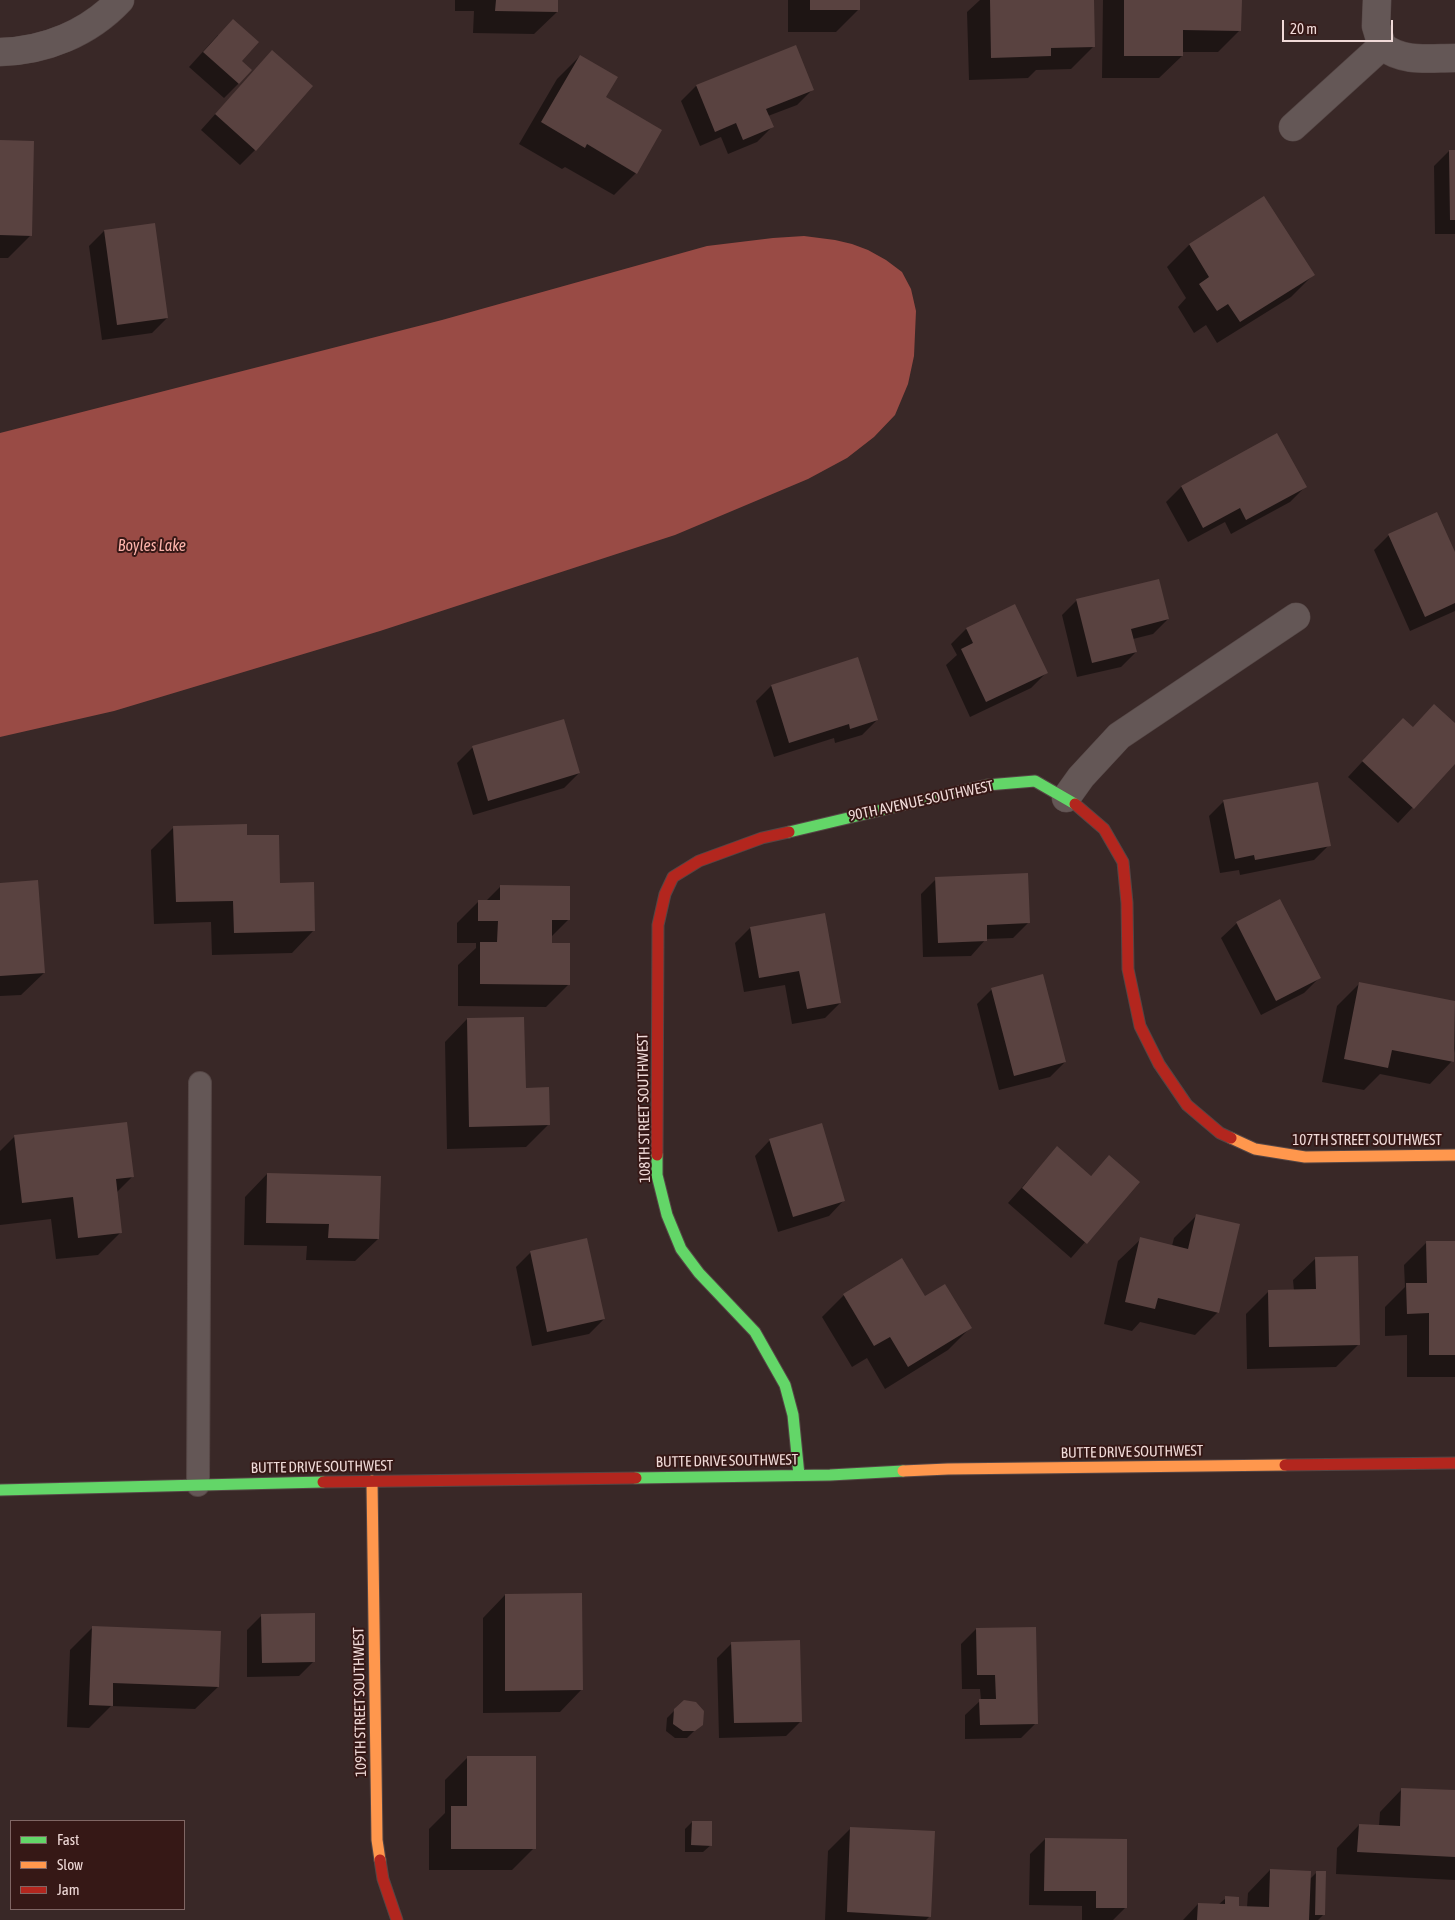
<!DOCTYPE html>
<style>
body{margin:0}
#map{position:relative;width:1455px;height:1920px;overflow:hidden;background:#392827;font-family:"Asap Condensed",sans-serif}
canvas{display:block}
.legend{position:absolute;left:10px;top:1820px;width:175px;height:90px;box-sizing:border-box;background:#361816;border:1px solid #806664;margin:0;padding:6px 9px;list-style:none;font-size:15px;color:#f0dad8}
.legend li{display:flex;align-items:center;gap:10px;height:25px}
.legend b{width:25px;border:1px solid #806664}
.scale{position:absolute;left:1282px;top:20px;width:111px;height:22px;box-sizing:border-box;border:2px solid #f0dad8;border-top:0;padding-left:6px;font-size:15px;line-height:18px;white-space:nowrap;color:#f0dad8;-webkit-text-stroke:4px #361816;paint-order:stroke}
</style>
<div id="map">
<canvas width="1455" height="1920"></canvas>
<ul class="legend">
<li><b style="height:6px;background:#63d668"></b>Fast</li>
<li><b style="height:6px;background:#ff974d"></b>Slow</li>
<li><b style="height:6px;background:#b3261e"></b>Jam</li>
</ul>
<div class="scale">20 m</div>
</div>
<script>
const c = document.querySelector('canvas').getContext('2d');
c.lineJoin = 'round';
function paint(path, color) { c.fillStyle = color; c.fill(path, 'evenodd'); }
function strokePath(path, color, width, dash) { c.strokeStyle = color; c.lineWidth = width; c.lineCap = dash ? 'butt' : 'round'; c.setLineDash(dash || []); c.stroke(path); }
function label(font, color, halo, rows, align = 'center') {
  c.font = font + ' "Asap Condensed",sans-serif'; c.lineWidth = 4; c.setLineDash([]); c.textBaseline = 'middle'; c.strokeStyle = halo; c.fillStyle = color; for (const [text, x, y, turn = 0] of rows) {
    c.save(); c.translate(x, y); c.rotate((+turn || 0) * Math.PI / 180); c.textAlign = isNaN(turn) ? turn : align; if (halo) c.strokeText(text, 0, 0); c.fillText(text, 0, 0); c.restore();
  }
}
paint(new Path2D(`
 M804,236L835,240L852,244L868,250L886,260L902,272L911,289L916,311L914,356L908,384L895,415L874,437L847,458L808,479L675,535L380,631L114,711L0,737V433L442,320L707,246L773,238Z`), '#994b45');
paint(new Path2D(`
 M455,0H557V12L534,34L473,33L474,11H455Z
 M788,0H858V10L836,32H788Z
 M980,0H1093L1094,46L1071,69L1036,70L1028,78L969,80L967,12Z
 M1103,0H1240V30L1218,52H1182V56L1159,78H1102Z
 M218,35L240,62L239,83L224,98L189,67Z
 M272,51L255,150L240,165L201,130Z
 M580,56L604,97L636,173L614,195L565,167L562,169L519,144L557,79Z
 M696,86L812,90L797,105L768,116L772,127L757,142L728,154L721,137L700,146L681,101Z
 M0,141L31,235L8,258H0Z
 M1449,151H1455V234H1435L1434,166Z
 M1264,197L1313,275L1291,297L1217,343L1206,325L1194,333L1178,307L1186,298L1167,267L1189,245Z
 M154,224L167,318L152,333L102,340L89,246L104,231Z
 M1277,434L1305,487L1290,502L1231,534L1225,522L1188,542L1166,502L1181,487Z
 M1389,535L1455,555V611L1410,631L1374,550Z
 M1077,600L1168,619L1153,634L1133,639L1136,652L1121,667L1077,677L1062,615Z
 M966,629L1046,673L1031,688L970,717L946,665L957,655L951,644Z
 M771,686L877,720L862,735L835,743L834,738L774,757L756,701Z
 M563,720L579,773L564,788L473,815L457,763L472,748Z
 M1455,724V762L1398,823L1348,777L1388,734Z
 M1224,801L1329,845L1314,860L1240,875L1239,870L1220,873L1209,816Z
 M174,827L246,837L314,930L292,953L212,955L211,922L154,924L151,850Z
 M936,879L1028,923L1013,938L986,939L971,956L923,957L921,894Z
 M0,884L44,973L21,995L0,996Z
 M500,887L568,920L551,937V944L568,985L546,1007L458,1006V965L476,948V943H457V923L479,901H486Z
 M1279,901L1319,978L1304,993L1261,1015L1221,938L1237,923Z
 M750,928L840,1003L825,1018L792,1024L785,985L744,992L735,943Z
 M1360,983L1455,1002V1049L1452,1061L1430,1084L1380,1074L1364,1090L1322,1082L1337,1006Z
 M992,989L1065,1062L1050,1077L999,1090L977,1004Z
 M467,1019L525,1089L549,1124L526,1147L447,1149L445,1042Z
 M15,1136L133,1176L116,1193L121,1232L98,1255L56,1259L51,1219L0,1225V1151Z
 M770,1140L844,1200L829,1216L778,1232L755,1156Z
 M1057,1148L1090,1177L1109,1157L1138,1182L1071,1258L1008,1203Z
 M267,1174L378,1239L355,1261L306,1260L307,1246L244,1245L245,1197Z
 M1196,1216L1218,1312L1195,1335L1140,1322L1132,1331L1104,1324L1118,1261L1141,1239L1172,1246L1174,1238Z
 M1427,1242H1455V1377H1407V1335L1385,1336V1307L1405,1287L1404,1265Z
 M531,1252L604,1319L589,1334L532,1346L516,1267Z
 M1316,1258L1359,1344L1336,1367L1247,1369L1246,1314L1269,1291H1294L1293,1280Z
 M844,1295L925,1298L970,1328L948,1350L885,1389L867,1358L852,1367L822,1317Z
 M505,1595L582,1689L560,1712L483,1713V1618Z
 M262,1615L314,1661L299,1676L247,1677V1630Z
 M93,1627L218,1687L195,1709L111,1706L89,1728L67,1727L70,1650Z
 M976,1629L1036,1723L1021,1738L965,1739V1715L981,1700L980,1689H962L961,1644Z
 M732,1643L801,1721L786,1736L719,1738L717,1658Z
 M675,1710L701,1724L687,1738H675L666,1731L667,1718Z
 M468,1757L534,1848L512,1870H429V1829L445,1813V1780Z
 M1402,1789L1455,1792V1880L1336,1874L1337,1848L1359,1825L1379,1826L1380,1812Z
 M692,1822L711,1845L703,1852H685V1829Z
 M851,1828L930,1916L926,1920H825L828,1851Z
 M1045,1839L1125,1908L1113,1920H1082V1906L1029,1905L1030,1854Z
 M1270,1870L1309,1880L1317,1872L1323,1915L1318,1920H1183L1198,1904L1218,1905L1226,1898L1238,1907H1247L1248,1893Z`), '#0007');
paint(new Path2D(`
 M496,0H558V12L495,11Z
 M810,0H860V10H810Z
 M990,0H1094L1095,47L1051,48V56L991,58Z
 M1124,0H1242L1241,31L1183,30V56H1124Z
 M233,19L259,42L242,61L252,70L239,84L203,52Z
 M796,45L814,90L766,109L774,127L743,140L736,123L715,132L696,85Z
 M272,50L313,86L256,151L215,114Z
 M580,55L618,77L606,97L662,130L637,174L587,144L585,148L541,122Z
 M0,140L34,141L32,236L0,235Z
 M1449,150H1455V220H1450Z
 M1264,196L1315,275L1240,322L1228,304L1217,311L1199,284L1209,277L1189,244Z
 M155,223L168,318L117,325L104,230Z
 M1277,433L1307,487L1246,520L1240,508L1203,528L1181,486Z
 M1437,512L1455,552V603L1425,617L1388,534Z
 M1159,579L1169,619L1131,629L1137,652L1092,663L1076,599Z
 M1015,604L1048,673L986,702L961,649L973,643L966,628Z
 M858,657L878,720L850,729L849,724L789,743L771,685Z
 M1434,704L1455,723V764L1414,809L1362,761L1403,718L1413,727Z
 M564,719L580,773L488,801L472,746Z
 M1318,782L1331,846L1255,860L1254,855L1235,859L1223,800Z
 M247,824V835H279L280,883L314,882L315,931L234,933L233,901L176,902L173,826Z
 M1028,873L1030,923L987,925V941L938,943L935,877Z
 M38,880L45,973L0,976V883Z
 M500,885L570,886V920H552V943H570V985L480,984V942H497L498,921H478V900H500Z
 M1280,899L1321,978L1276,1001L1236,922Z
 M825,913L841,1003L807,1009L799,971L759,978L750,927Z
 M1043,974L1066,1062L1014,1076L991,988Z
 M1359,982L1455,1001L1454,1062L1392,1050L1388,1068L1344,1059Z
 M524,1017L526,1088L549,1087L550,1125L469,1127L467,1018Z
 M127,1122L134,1177L116,1179L122,1233L78,1238L73,1197L22,1203L14,1135Z
 M822,1123L845,1201L793,1217L769,1139Z
 M1057,1146L1091,1176L1109,1155L1140,1182L1087,1244L1022,1188Z
 M267,1173L381,1176L379,1239L328,1238L329,1224L266,1223Z
 M1196,1214L1240,1224L1219,1313L1158,1298L1155,1309L1125,1302L1140,1237L1188,1249Z
 M587,1238L605,1319L547,1332L530,1251Z
 M1426,1241H1455V1355H1429V1313L1407,1314L1406,1283H1427Z
 M1358,1256L1360,1345L1269,1347L1268,1290L1316,1289L1315,1257Z
 M902,1258L925,1296L945,1284L972,1328L908,1367L890,1337L874,1346L843,1294Z
 M582,1593L583,1690L505,1691V1594Z
 M315,1613V1662L262,1663L261,1614Z
 M92,1626L221,1631L219,1687L113,1683V1706L89,1705Z
 M1036,1627L1038,1724L980,1725L979,1699H996L995,1675H977L976,1628Z
 M800,1640L802,1722L734,1723L731,1642Z
 M684,1700L696,1702L704,1711L703,1725L695,1731H683L673,1724L674,1709Z
 M467,1756H536V1849H451V1806H467Z
 M1401,1788L1455,1790V1857L1357,1852L1359,1824L1400,1826Z
 M692,1821H712V1846L691,1845Z
 M850,1827L935,1831L931,1917L847,1912Z
 M1045,1838L1127,1839V1908H1096V1891H1044Z
 M1270,1869L1311,1871L1309,1920H1197L1198,1903L1225,1904V1896L1239,1897V1906L1269,1907Z
 M1316,1871H1326L1325,1915H1315Z`), '#594240');
const lane = new Path2D(`
 M198,1485L200,1083`);
const street = new Path2D(`
 M1382,46C1404,63 1429,58 1455,58
 M0,52C45,51 89,33 120,0
 M1293,127L1382,46L1376,26L1377,0
 M1066,798L1081,777L1119,736L1296,617`);
const fast = new Path2D(`
 M789,832L987,785L1035,781L1075,804
 M657,1155V1175L667,1215L681,1249L699,1273L755,1332L785,1385L793,1415L799,1475
 M636,1478L830,1475L903,1471
 M0,1490L323,1482`);
const slow = new Path2D(`
 M1231,1138L1255,1149L1305,1157L1455,1155
 M903,1471L948,1469L1285,1465
 M372,1481L377,1840L380,1860`);
const jam = new Path2D(`
 M1075,804L1104,829L1123,862L1127,903L1128,969L1140,1026L1159,1064L1187,1105L1220,1133L1231,1138
 M657,1155L658,925L665,894L673,877L699,861L762,838L789,832
 M1285,1465L1455,1463
 M323,1482L636,1478
 M380,1860L383,1879L397,1920`);
strokePath(lane, '#554645', 24);
strokePath(street, '#554645', 29);
strokePath(fast, '#554645', 13);
strokePath(slow, '#554645', 13);
strokePath(jam, '#554645', 13);
strokePath(lane, '#645756', 22);
strokePath(street, '#645756', 28);
strokePath(fast, '#63d668', 11);
strokePath(slow, '#ff974d', 11);
strokePath(jam, '#b3261e', 11);
label('15px', '#f0dad8', '#361816', [
 ["90TH AVENUE SOUTHWEST",921,801,-12],
 ["108TH STREET SOUTHWEST",644,1108,-91],
 ["107TH STREET SOUTHWEST",1367,1140],
 ["BUTTE DRIVE SOUTHWEST",1132,1452,-1],
 ["BUTTE DRIVE SOUTHWEST",727,1461,-1],
 ["BUTTE DRIVE SOUTHWEST",322,1467,-1],
 ["109TH STREET SOUTHWEST",360,1702,-91]
]);
label('italic 16px', '#fdb4ac', '#361816', [
 ["Boyles Lake",152,546]
]);
</script>
